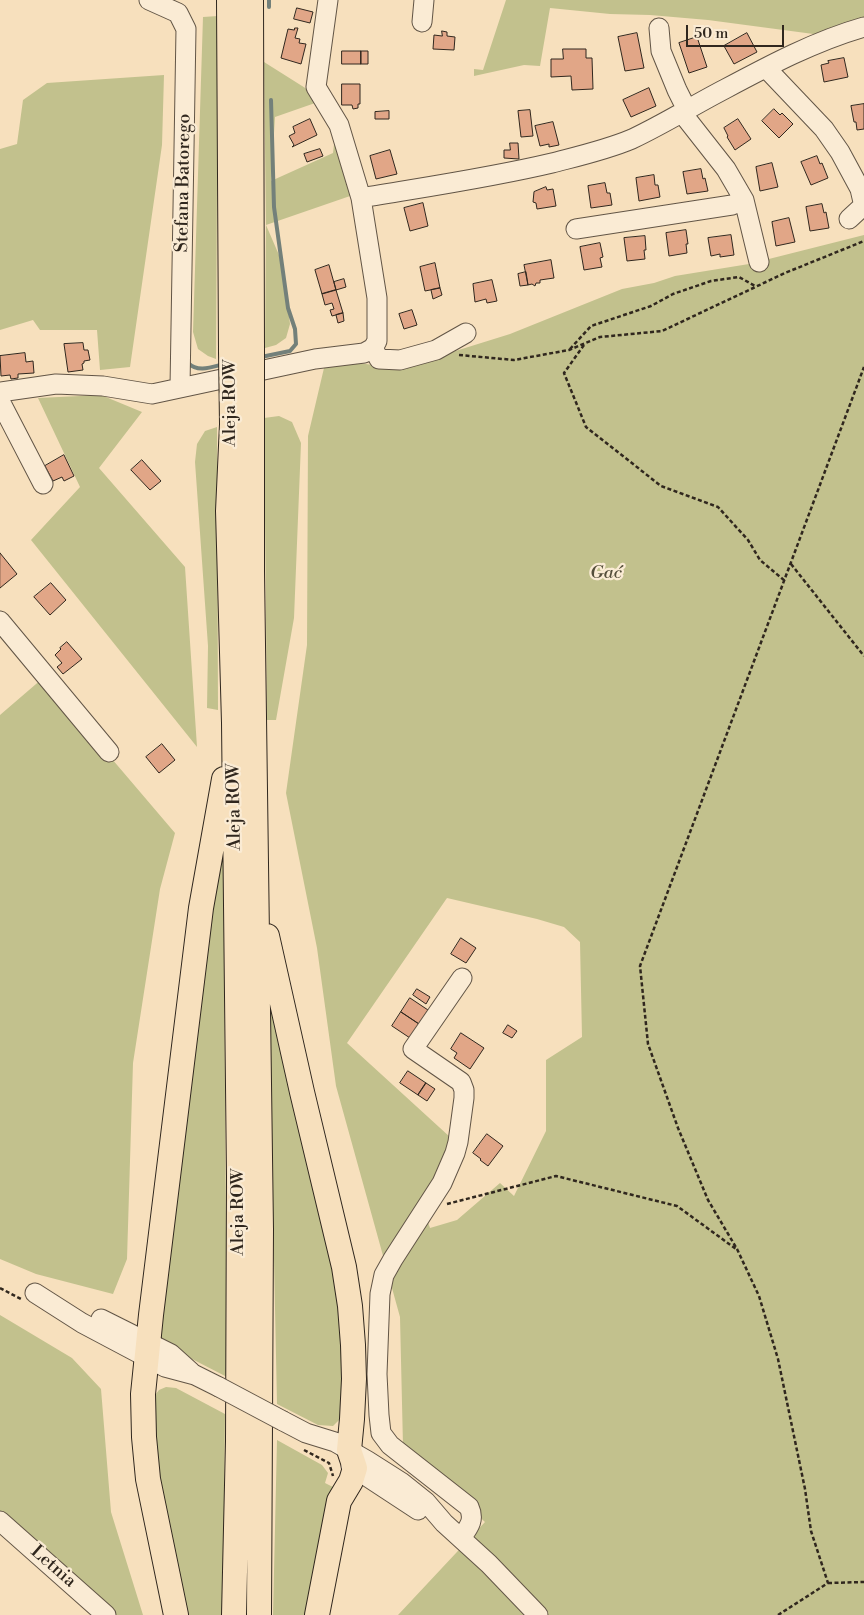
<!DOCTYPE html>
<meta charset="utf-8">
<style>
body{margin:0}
#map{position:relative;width:864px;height:1615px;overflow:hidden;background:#f7e0bd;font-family:"Libre Bodoni",serif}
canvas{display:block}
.scale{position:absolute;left:686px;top:25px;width:98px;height:22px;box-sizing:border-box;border:2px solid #30271e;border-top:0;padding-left:6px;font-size:15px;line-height:18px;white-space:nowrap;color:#30271e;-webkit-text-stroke:4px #faebd4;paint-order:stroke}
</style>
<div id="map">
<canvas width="864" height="1615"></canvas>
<div class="scale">50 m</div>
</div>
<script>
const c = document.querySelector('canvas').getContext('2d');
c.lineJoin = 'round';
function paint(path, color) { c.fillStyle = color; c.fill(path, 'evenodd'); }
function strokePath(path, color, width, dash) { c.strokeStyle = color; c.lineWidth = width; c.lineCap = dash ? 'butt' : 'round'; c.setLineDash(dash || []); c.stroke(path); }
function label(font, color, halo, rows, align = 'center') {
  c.font = font + ' "Libre Bodoni",serif'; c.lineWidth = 4.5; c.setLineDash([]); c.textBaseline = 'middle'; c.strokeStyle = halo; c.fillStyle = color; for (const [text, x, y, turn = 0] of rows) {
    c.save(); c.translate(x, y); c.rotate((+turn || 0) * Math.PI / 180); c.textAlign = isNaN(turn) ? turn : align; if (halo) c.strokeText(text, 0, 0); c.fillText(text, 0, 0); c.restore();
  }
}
paint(new Path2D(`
 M506,0H864V24L821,35L708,20L650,15L610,14L550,8L540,66L524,65L474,76V69L483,70Z
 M218,16L216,359L208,356L198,349L193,332L203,17Z
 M264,62L310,91L318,102L275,117L271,181L333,153L335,136L353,195L266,225L282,262L290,324L286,338L276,345L265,348L266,225Z
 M164,75L162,145L130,367L100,370L97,330H40L33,320L0,330V149L17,144L23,100L47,83Z
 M864,235V1615H398L485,1522L403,1446L400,1317L336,1086L317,948L286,793L307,645L308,436L324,368L359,363L373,365L433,358L510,334L622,289L654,283L675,276L749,264ZM447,898L537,919L564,927L580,942L582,1037L546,1060V1131L514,1196L500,1183L457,1220L430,1228L427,1219L462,1148L347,1043Z
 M101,395L142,412L99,468L185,567L197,747L31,540L80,487L38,398Z
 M279,416L292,422L301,443L294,618L276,720H267L264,418Z
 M217,427L218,710L207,708L208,646L195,462L197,444L205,431Z
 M43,678L175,833L160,889L133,1063L127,1259L113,1294L36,1274L0,1259V715Z
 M223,806L227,1377L157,1341Z
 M268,972L343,1316L342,1417L333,1426L318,1425L277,1404Z
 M0,1315L72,1358L101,1389L111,1512L143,1615H111L0,1513Z
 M166,1387L176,1388L225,1414L223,1615H184L156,1479L152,1399L159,1390Z
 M277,1440L322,1465L328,1473L325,1483L335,1488L310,1615H273Z`), '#c2c18d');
strokePath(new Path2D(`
 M269,7V0
 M261,357L290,351L296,344L295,329L288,308L274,207L271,100
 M188,363C198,373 212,367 224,364`), '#73807a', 4);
const building = new Path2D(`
 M297,8L313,12L310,23L294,19Z
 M295,28H298L295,38L300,39L299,43L306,44L301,64L281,58L288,29L294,30Z
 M442,31L447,32V36L455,37L454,50L433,49L434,35L442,36Z
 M637,33L644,68L625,71L618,37Z
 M747,33L757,52L734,64L724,46Z
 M697,37L707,67L689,73L679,43Z
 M563,49H586V58H592L593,89L572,90L571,76L551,77V59H563Z
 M342,51H361V64H342Z
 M361,51H368V64H361Z
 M844,58L848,77L824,82L821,65L829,63L828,61Z
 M342,84H360V104H358V108L353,109L352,105H342Z
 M649,88L656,106L631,117L623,100Z
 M864,104V129L857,130L856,122H854L851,106Z
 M774,109L780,115L782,113L793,124L779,138L762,121Z
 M530,110L533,136L521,137L518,111Z
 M389,111V119H375V112Z
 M310,119L317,135L292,147L294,145L289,136L295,133L293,127Z
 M738,119L751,139L735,150L727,137L728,136L724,128Z
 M553,122L559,145L549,147V144L540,146L535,126Z
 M510,143H518L519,159L504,158V150H510Z
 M320,149L323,156L307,162L304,154Z
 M390,150L397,174L376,179L370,156Z
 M817,156L820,164L822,163L828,178L811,185L801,162Z
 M772,163L778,187L760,191L756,167Z
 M701,169L703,179L705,178L708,191L687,194L683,172Z
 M654,175L655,185H658L660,197L639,201L636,178Z
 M605,183L607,193H610L612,205L591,208L588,186Z
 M546,187L547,190L553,189L556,206L537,209L536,203L533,202L534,192Z
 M423,203L428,226L410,231L404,208Z
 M822,204L824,213L826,212L829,228L810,231L806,207Z
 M789,218L795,242L776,246L772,222Z
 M686,230L688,244H686L687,253L669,256L666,233Z
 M731,235L734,255L720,257V254L711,256L708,238Z
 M645,236L646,250H644L645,259L627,261L624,238Z
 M600,243L603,257L600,258L602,267L584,270L580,247Z
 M551,260L554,278L540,280V283H536L535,286L532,284L528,285L524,265Z
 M435,263L440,288L425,291L420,267Z
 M329,265L336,290L322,294L315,270Z
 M526,272L528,285L520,286L518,274Z
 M344,279L346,287L336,290L334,282Z
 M492,280L497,301L487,303L486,299L475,302L473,284Z
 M440,288L442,295L433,299L431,290Z
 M336,290L343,313L332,316L330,310L334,309L332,303L325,305L322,294Z
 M412,310L417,325L404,329L399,314Z
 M343,313L344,321L338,323L336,315Z
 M83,343L84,350H88L90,360L84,361V363L82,364L83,370L68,372L64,344Z
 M25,353L26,362L33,361L34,373L18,374V378L11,379L10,375L1,376L0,356Z
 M64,455L74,476L64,481L62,477L53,481L45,466Z
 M142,460L161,481L150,490L131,470Z
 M0,553L17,574L0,588Z
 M51,583L66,600L50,615L34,597Z
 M67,642L82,659L63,674L57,667L62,663L55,655L61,649L60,648Z
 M162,744L175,760L159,773L146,757Z
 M461,938L476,948L466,963L451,954Z
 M417,989L430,997L426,1004L413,995Z
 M410,998L428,1010L419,1024L401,1012Z
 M401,1012L419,1024L410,1038L392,1026Z
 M508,1025L517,1031L512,1038L503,1033Z
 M461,1033L484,1048L470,1069L454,1058L457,1053L451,1049Z
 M408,1071L426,1083L418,1095L400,1083Z
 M426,1083L435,1089L427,1101L418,1095Z
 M487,1134L503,1146L488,1166L480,1160L481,1159L473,1153Z`);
paint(building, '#e1a687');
strokePath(building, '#30271e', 1);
const minor = new Path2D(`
 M149,0L178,13L186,29L180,387
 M422,22L424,0
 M659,28L661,51L677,90L687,110
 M766,68L824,129L840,152L860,189L863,202L862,207L849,219
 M682,113L726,169L744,200L759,262
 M361,198C425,187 489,178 552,163C579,156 606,150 632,139C664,124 694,105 725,89C770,65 815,41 864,27
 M576,229L732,205L744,200
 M373,348L379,359L400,360L436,350L466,333
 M0,392L56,384L103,386L152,394L315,359L364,353L373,348L377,341V298L361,198L339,125L316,87L328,0
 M0,401L43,484
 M0,621L109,752
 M35,1293L82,1323L165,1367L195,1375L219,1387
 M101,1319L171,1354L191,1372
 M283,1421L306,1433L335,1442L368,1461L401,1482L426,1502L444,1523L489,1564L538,1615
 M351,1466L418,1510
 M0,1521L106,1615
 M461,1538C469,1527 475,1520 469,1507L390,1445L381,1433L379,1415L377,1374L380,1294L384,1275L393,1259L442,1183L455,1153L458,1142L464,1098V1090L461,1082L413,1049L462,978`);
const major = new Path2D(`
 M229,0L231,351
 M251,0L252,346
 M252,421V571L261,1229L259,1615
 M232,424L228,511L234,723L239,1176L238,1441L234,1615
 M267,936L302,1092L344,1267L350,1306L353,1345L354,1379L352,1419L349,1450L355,1468L351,1481L339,1501L317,1615
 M176,1615L148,1479L144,1437L143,1394L151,1315L201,908L224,779`);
strokePath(minor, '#625546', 21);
strokePath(major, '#30271e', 26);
strokePath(new Path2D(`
 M584,345L564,373L586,427L661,486L718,507L748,540L760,560L785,581
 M570,349L591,326L651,306L673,294L711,281L739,277L755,286
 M459,355L514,360L569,350L600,337L662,331L785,273L864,241
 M791,564L864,656
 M447,1204L556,1176L677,1206L736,1249
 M0,1288L21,1299
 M304,1450L329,1463L333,1476
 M828,1583L864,1582
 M778,1615L828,1583L811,1531L805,1489L778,1359L759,1296L737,1249L708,1200L678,1128L648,1044L640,966L864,367`), '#30271e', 2.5, [4, 2.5]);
strokePath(minor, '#faebd4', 19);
strokePath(major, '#f7e0bd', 24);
const minorBridge = new Path2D(`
 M219,1387L283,1421`);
const majorBridge = new Path2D(`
 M252,346V421
 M231,351L232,424`);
strokePath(minorBridge, '#625546', 21, []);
strokePath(majorBridge, '#30271e', 26, []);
strokePath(minorBridge, '#faebd4', 19);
strokePath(majorBridge, '#f7e0bd', 24);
label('18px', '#30271e', '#faebd4', [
 ["Stefana Batorego",184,183,-89],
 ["Aleja ROW",231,403,-90],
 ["Aleja ROW",235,807,-91],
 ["Aleja ROW",239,1212,-90],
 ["Letnia",53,1567,41]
]);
label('italic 18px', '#544e3a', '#faebd4', [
 ["Gać",606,574]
]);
</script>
